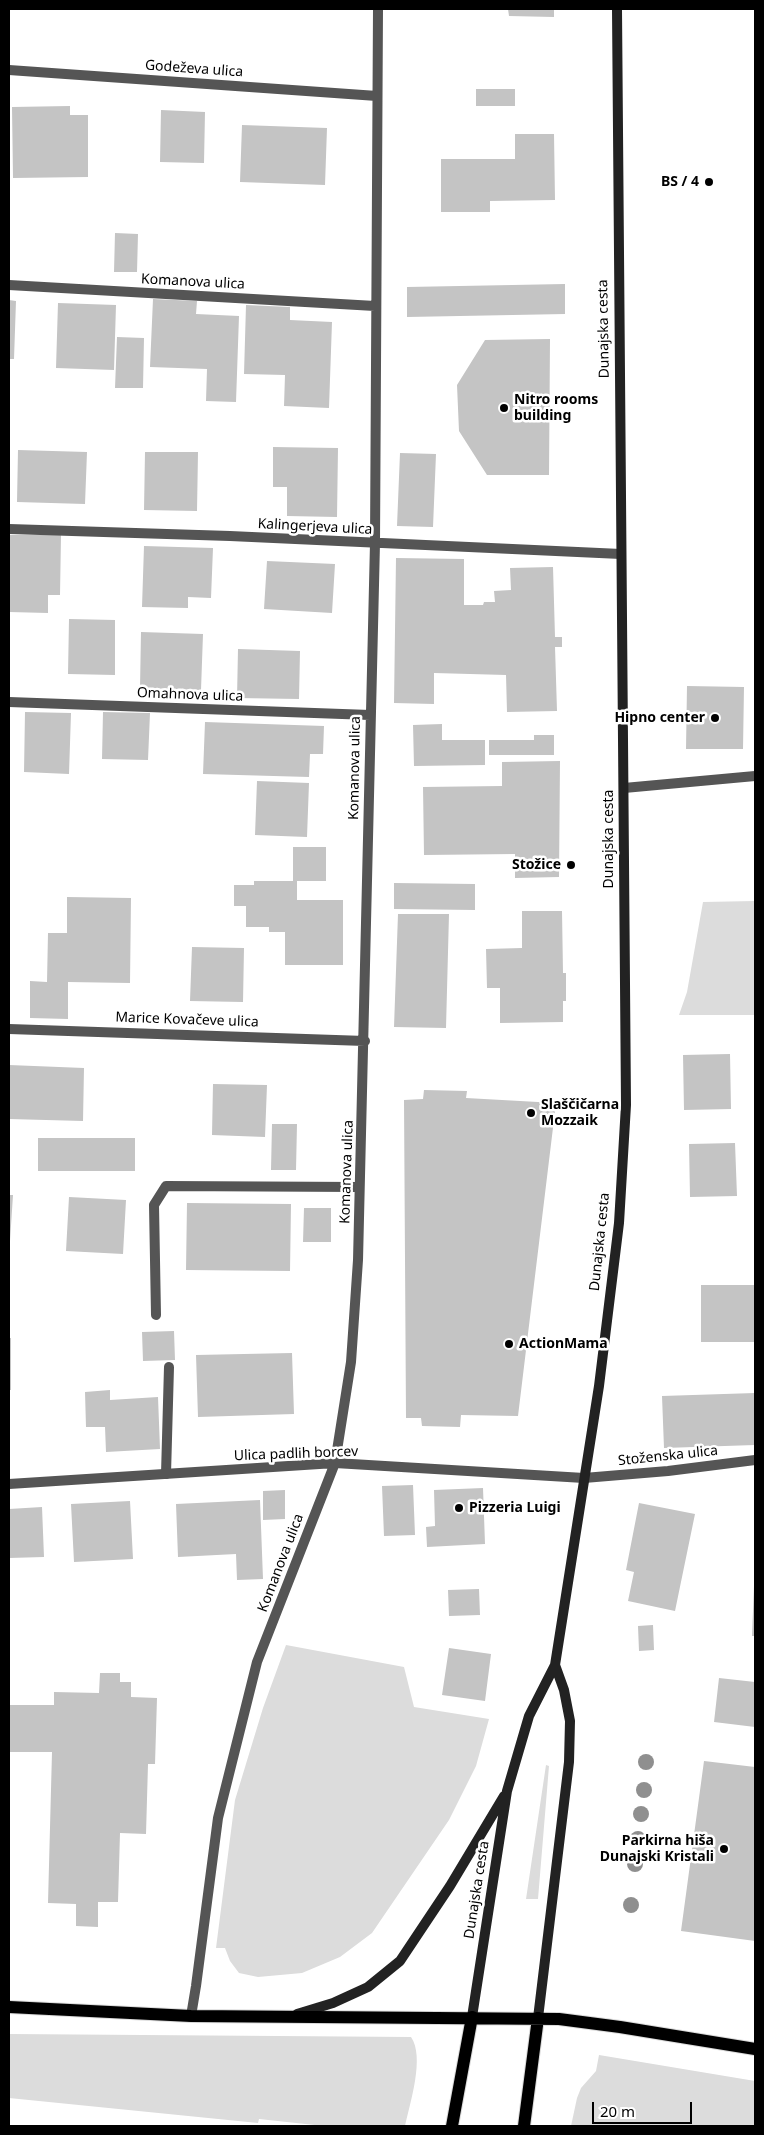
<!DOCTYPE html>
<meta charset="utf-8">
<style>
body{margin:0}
#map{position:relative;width:764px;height:2135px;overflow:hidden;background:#fff;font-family:"Noto Sans",sans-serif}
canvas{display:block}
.frame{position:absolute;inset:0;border:10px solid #000;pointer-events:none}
.scale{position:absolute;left:592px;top:2102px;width:100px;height:22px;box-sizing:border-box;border:2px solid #000;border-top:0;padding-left:6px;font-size:15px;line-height:18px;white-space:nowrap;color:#000;-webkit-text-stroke:4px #fff;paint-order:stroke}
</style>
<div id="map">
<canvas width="764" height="2135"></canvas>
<div class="frame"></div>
<div class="scale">20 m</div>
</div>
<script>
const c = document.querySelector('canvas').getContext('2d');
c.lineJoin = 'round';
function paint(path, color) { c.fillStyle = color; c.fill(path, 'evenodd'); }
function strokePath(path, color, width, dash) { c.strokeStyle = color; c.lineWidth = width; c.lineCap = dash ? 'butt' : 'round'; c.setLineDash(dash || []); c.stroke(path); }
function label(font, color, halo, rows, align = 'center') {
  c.font = font + ' "Noto Sans",sans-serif'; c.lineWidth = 5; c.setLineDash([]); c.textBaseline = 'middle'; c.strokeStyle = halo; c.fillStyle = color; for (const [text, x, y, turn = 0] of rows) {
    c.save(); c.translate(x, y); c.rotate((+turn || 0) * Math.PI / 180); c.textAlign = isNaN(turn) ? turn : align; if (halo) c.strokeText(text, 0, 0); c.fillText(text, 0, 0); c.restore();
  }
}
paint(new Path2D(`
 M755,901V1015H679L687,992L703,902Z
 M286,1645L404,1667L414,1707L489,1719L476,1766L449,1820L372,1933L340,1957L302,1973L258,1977L239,1973L230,1961L225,1948H216L235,1800L263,1708Z
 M546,1765L549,1766L538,1899H526Z
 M9,2034L411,2037C425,2057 410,2103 405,2126H324L259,2119L258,2123L9,2098Z
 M599,2055L755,2081V2126H571L577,2098L581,2088L596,2071Z`), '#dcdcdc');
paint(new Path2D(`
 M508,9H554V17L509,16Z
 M476,89H515V106H476Z
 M70,106V115H88V177L13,178L12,107Z
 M161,110L205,112L204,163L160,162Z
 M242,125L327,128L325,185L240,182Z
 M515,134H554L555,200L490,201V212H441V159H515Z
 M115,233L138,234L137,272H114Z
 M565,284V314L407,317V287Z
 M153,299L197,301L196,314L239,316L236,402L206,401L207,369L150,367Z
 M9,300L16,301L14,359H9Z
 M58,303L116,305L114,370L56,368Z
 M246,305L290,307V320L332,322L329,408L284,406L285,375L244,374Z
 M117,337L144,338L143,388H115Z
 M550,339L549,475H487L459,431L457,385L485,340Z
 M273,447L338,448L337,517L287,516V487H273Z
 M18,450L87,452L85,504L17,502Z
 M145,452H198L197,511L144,510Z
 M400,453L436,454L433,527L397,526Z
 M9,535H61L60,595H48V613L9,612Z
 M144,546L213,548L211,598L188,597V608L142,607Z
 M396,558L464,559V605H483L484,602H495L494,591L511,590L510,568L553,567L555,637H562V647H555L557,711L507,712L506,675L434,673V704L394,703Z
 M267,561L335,564L332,613L264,609Z
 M69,619L115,620V675L68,674Z
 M141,632L203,634L201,690L140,688Z
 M238,649L300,651L299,699L237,698Z
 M687,686L744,687L743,749H686Z
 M25,712L71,713L69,774L24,772Z
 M103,712L150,713L148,760L102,759Z
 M205,722L324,726L323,754H310L309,777L203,774Z
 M442,724V740H485V765L414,766L413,725Z
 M534,735H554V755H489V740H534Z
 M560,761L559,877L515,878V854L424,855L423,787L502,786V762Z
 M257,781L309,783L307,837L255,835Z
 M293,847H326V881H297V900H343V965H285V932H269V927H246V906H234V885H254V881H293Z
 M394,883L475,884V910L394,909Z
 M67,897L131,898L130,983L68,982V1019L30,1018V981L47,982L48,933H67Z
 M522,911H562L563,973H566V1001H563V1022L500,1023V988H487L486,949L522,948Z
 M398,914H449L446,1028L394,1027Z
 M192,947L244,948L243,1002L190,1001Z
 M730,1054L731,1109L684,1110L683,1055Z
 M9,1065L84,1068L83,1121L9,1119Z
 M213,1084L267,1085L265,1137L212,1135Z
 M424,1090L467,1091L466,1098L556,1103L518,1416L461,1415L460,1427L422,1426L421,1418H406L404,1100L423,1099Z
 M272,1124H297L296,1170H271Z
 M38,1138H135V1171H38Z
 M735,1143L737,1196L690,1197L689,1144Z
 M9,1195H13L10,1241H9Z
 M69,1197L126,1200L123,1254L66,1251Z
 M187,1203L291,1204L290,1271L186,1270Z
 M304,1208H331V1242H303Z
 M701,1285H755V1342H701Z
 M174,1331L175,1360L143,1361L142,1332Z
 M9,1338H11V1390H9Z
 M292,1353L294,1414L198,1417L196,1355Z
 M110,1390V1400L158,1397L160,1449L106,1452L105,1427H86L85,1392Z
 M755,1393V1445L664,1448L662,1396Z
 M413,1485L415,1535L384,1536L382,1486Z
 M483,1488L485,1544L427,1547L426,1527L435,1526L434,1490Z
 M285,1490V1519L263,1520V1491Z
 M260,1500L263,1579L237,1580L236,1554L178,1557L176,1504Z
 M130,1501L133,1559L74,1562L71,1504Z
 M639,1503L695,1514L675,1611L628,1601L634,1572L626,1570Z
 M42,1507L44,1557L9,1558V1509Z
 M754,1586H755V1636H752Z
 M479,1589L480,1615L449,1616L448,1590Z
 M653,1625L654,1650L639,1651L638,1626Z
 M449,1648L491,1654L485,1701L442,1695Z
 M100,1673H120V1682H131V1697L157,1698L155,1764H148L146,1834L120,1833L118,1902H98V1927L76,1926V1904L48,1903L52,1752H9V1705H54V1692L99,1693Z
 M719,1678L755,1682V1727L714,1722Z
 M704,1761L755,1767V1941L681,1931Z`), '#c4c4c4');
const primary = new Path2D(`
 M9,2007L191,2016L559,2019L620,2027L755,2049
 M452,2126L472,2017
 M524,2126L538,2018`);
strokePath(primary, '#dbdbdb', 14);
strokePath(new Path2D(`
 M624,788L755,776
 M156,1315L154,1205L166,1186L359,1187
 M166,1474L169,1367`), '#555', 10);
strokePath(new Path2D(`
 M9,70L377,96
 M9,285L375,306
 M9,529L230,536L621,554
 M9,702L370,715
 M9,1029L365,1041
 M9,1484L335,1463L584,1478L668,1471L755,1460
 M191,2016L196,1986L218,1818L257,1662L335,1463L351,1362L358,1260L375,543L378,9`), '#555', 10);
strokePath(new Path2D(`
 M297,2014L333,2003L368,1987L400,1961L450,1886L504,1796
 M472,2017L507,1791L529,1716L555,1665L599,1386L619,1223L626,1105L617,9
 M538,2018L569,1762L570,1721L564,1690L555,1665`), '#222', 10);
strokePath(primary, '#000', 12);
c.fillStyle = '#8f8f8f';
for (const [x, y] of [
 [646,1762],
 [644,1790],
 [641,1814],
 [638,1839],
 [635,1864],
 [631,1905]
]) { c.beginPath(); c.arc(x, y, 8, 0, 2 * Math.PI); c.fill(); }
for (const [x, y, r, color] of [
 [709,182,5,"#000"],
 [504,408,5,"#000"],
 [715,718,5,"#000"],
 [571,865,5,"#000"],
 [531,1113,5,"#000"],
 [509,1344,5,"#000"],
 [459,1508,5,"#000"],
 [724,1849,5,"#000"]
]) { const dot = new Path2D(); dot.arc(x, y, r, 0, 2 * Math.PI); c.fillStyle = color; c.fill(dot); strokePath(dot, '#fff', 2); }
label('14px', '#000', '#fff', [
 ["Godeževa ulica",194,69,4],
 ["Komanova ulica",193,282,3],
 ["Dunajska cesta",604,329,-91],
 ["Kalingerjeva ulica",315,527,3],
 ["Omahnova ulica",190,695,2],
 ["Komanova ulica",355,768,-89],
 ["Dunajska cesta",609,839,-90],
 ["Marice Kovačeve ulica",187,1020,2],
 ["Komanova ulica",347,1172,-88],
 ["Dunajska cesta",600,1242,-84],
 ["Ulica padlih borcev",296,1454,-2],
 ["Stoženska ulica",668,1456,-6],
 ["Komanova ulica",281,1563,-69],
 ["Dunajska cesta",477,1890,-81]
]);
label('bold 14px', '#000', '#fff', [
 ["BS / 4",699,182],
 ["Nitro rooms",514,400,"left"],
 ["building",514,416,"left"],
 ["Hipno center",705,718],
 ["Stožice",561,865],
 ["Slaščičarna",541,1105,"left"],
 ["Mozzaik",541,1121,"left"],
 ["ActionMama",519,1344,"left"],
 ["Pizzeria Luigi",469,1508,"left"],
 ["Parkirna hiša",714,1841],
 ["Dunajski Kristali",714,1857]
], 'right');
</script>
